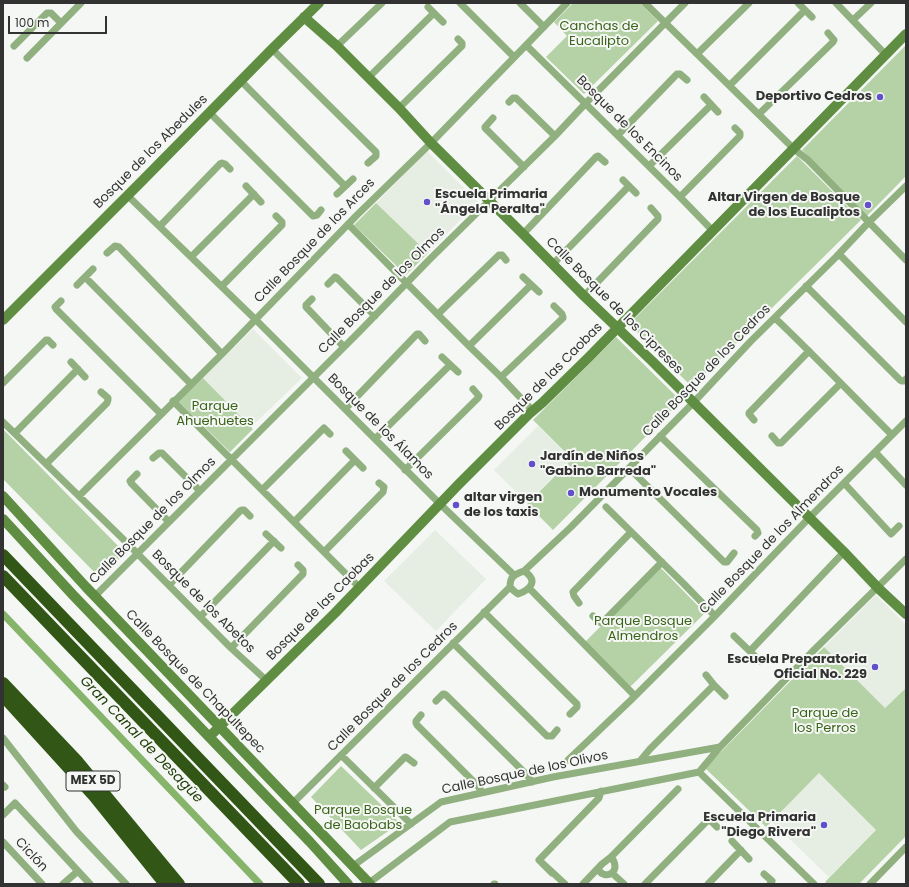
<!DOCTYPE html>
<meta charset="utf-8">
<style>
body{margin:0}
#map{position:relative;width:909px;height:887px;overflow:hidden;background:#f5f7f4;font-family:Poppins,sans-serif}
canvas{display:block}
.frame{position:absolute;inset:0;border:4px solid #313231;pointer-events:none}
.scale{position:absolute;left:8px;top:16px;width:99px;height:18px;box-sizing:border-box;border:2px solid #313231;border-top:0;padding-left:5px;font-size:12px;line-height:14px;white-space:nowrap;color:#313231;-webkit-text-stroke:3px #f5f7f4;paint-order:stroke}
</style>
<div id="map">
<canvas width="909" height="887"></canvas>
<div class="frame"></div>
<div class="scale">100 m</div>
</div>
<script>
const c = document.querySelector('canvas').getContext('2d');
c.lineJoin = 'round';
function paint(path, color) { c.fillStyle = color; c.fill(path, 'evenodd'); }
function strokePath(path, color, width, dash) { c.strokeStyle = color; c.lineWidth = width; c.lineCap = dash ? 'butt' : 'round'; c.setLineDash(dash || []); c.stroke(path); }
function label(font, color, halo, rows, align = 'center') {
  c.font = font + ' Poppins,sans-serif'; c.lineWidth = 4; c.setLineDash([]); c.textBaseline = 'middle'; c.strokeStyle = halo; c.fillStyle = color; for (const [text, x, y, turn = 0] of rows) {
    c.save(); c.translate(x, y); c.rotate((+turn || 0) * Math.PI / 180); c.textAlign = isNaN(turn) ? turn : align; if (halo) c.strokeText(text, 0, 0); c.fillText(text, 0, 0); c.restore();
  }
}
paint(new Path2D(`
 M427,151L478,202L428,253L376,203Z
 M253,329L302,378L251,427L203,378Z
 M538,426L571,459L527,503L494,470Z
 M435,530L486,579L436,631L384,581Z
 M876,595L906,625V688L885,708L824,647Z
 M819,773L876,830L829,877L771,821Z`), '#e6ede3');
paint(new Path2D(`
 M573,3H640L658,21L584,94L546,57L567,36L554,22Z
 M906,45V176L867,216L802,150Z
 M797,156L861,220L692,387L629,324Z
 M376,203L428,253L406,275L354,225Z
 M616,337L681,401L553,530L527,504L572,459L533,420Z
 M203,378L253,429L230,452L178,401Z
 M3,429L125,553L100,578L3,479Z
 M660,567L705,613L630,687L585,642Z
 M824,647L885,708L906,688V836L859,884H827L825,882L876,830L819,773L766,827L705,768Z
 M341,766L400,823L361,850L311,797Z`), '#b5d2a6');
strokePath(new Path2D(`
 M3,614L260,884`), '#86b46b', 7);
strokePath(new Path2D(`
 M460,3L514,57
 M520,3L544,27
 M645,3L794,149L808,160L906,260
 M798,3L812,17
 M836,3L886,55
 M428,7L443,22
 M853,20L871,3
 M526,45L680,197L713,231
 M14,46L47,13H51L61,23
 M337,46L382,3
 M272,49L376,152V156L368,163
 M697,54L749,3
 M27,58L81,3
 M369,77L434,13
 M240,80L345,186
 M730,85L805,10
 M704,97L718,112
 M509,102L513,98H516L555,136
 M399,108L462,46V43L458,39
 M209,112L313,216L317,215L321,210
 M759,114L833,42L834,40L828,33
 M493,118L485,127V128L524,167
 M618,135L677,74H680L687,80
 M649,166L711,105
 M623,180L636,193
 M246,186L261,202
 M337,194L353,179
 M127,195L255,319L440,504L514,575
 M680,197L740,136V133L735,128
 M348,224L469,346L501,377L533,411
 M160,226L220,164L222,163L225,164L230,169
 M523,234L596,157L598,156L605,162
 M107,253L115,246L119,247L222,354
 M839,254L906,322
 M191,257L254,194
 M553,264L629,186
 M85,277L191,384
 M523,277L539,292
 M328,284L335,277L337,278L375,316
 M77,285L93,269
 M222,286L282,225V222L276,216
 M806,286L900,380L902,381H904L906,379
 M584,296L658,219V216L651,208
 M312,299L306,305V307L344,347
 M61,301L55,307L56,309L161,414
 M438,314L499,255H502L506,260
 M775,318C815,356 853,396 892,435
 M469,346L531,285
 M442,357L458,372
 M71,362L85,377
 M501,377L563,318V317L562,314L554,306
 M3,383L46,340H48L53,345
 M173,401L359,587
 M345,409L417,334H419L425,341
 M754,420L749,414V413L809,351
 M3,422L121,537L231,648L266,680
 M15,433L78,369
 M660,436L757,530L758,533L755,536
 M772,436L778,443H781L840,384
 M375,439L450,365
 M346,451L363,468
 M875,452L906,485
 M153,458L159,453H162L200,491
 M46,464L107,403L108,400V398L101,392
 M629,468L724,562H727L734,553
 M405,470L478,398L479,396L473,389
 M137,474L130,481L131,483L169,522
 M844,483L891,534L899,526
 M262,490L324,428L330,434
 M79,496L222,354L357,215L431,143L567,3
 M606,507L684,584L715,616
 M294,522L355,460
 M266,534L281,548
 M324,552L383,492L384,487L379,483
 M524,571L571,527L693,403L750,342L836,257L869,222L906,186
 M524,571C538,580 532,589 518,594L514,591L510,587C510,576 514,575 524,571Z
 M169,585L240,511L242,510H244L250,516
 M529,588L635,696
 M95,596L360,331L429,260L555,136L585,104L685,3
 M579,603L574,596L573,592L631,532
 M484,612L577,704V707L570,714
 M593,616L599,622L602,623L662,562
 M200,617L274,541
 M734,636L760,661
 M453,643L547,736H552L557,730
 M231,648L303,574V570L298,565
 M750,651L844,552
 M706,675L714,685L725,696
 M436,701L443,694H444L446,695L527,775L532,782
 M421,715L416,721V723L417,725L478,786L482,792
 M3,738L76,831L126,884
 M341,755L411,824
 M568,760L631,700L715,616L809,518L906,421
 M640,761L650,749L714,685
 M699,772L720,747L813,651L906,559
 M699,772L814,884
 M3,785L5,787
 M374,788L405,757H406L414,763
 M293,803L510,587
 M3,815L15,803L90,884
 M732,841L749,859
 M3,842L42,884
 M539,860L599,798L601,791
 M353,866L441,802L553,777L720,747
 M598,869C605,882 623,871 611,857
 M552,873L539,860L565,884
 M612,873L624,884
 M764,874L772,881L770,884
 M369,883L450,822L699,772
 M63,884L78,871
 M494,884H495
 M583,884L602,864L611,857L678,789
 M645,884L709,819L717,827
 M708,884L741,850
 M870,884L906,847`), '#91b07f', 7);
strokePath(new Path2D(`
 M304,17L337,46L399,108L431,143L523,234L584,296L652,361L675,384L844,552L878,588L906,614
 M3,320L142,181L272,49L319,3
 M3,496L86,587L370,884
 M3,519L73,595L310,842L348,884
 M209,737L335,613L458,485L529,414L542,403L588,358L906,34`), '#5f8d42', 10);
strokePath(new Path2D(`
 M3,555L319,884
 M3,576L299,884
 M3,683L78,762L179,884
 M3,696L94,796L165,884`), '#315615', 12);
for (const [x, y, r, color] of [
 [880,97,4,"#6150c9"],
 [427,202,4,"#6150c9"],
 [868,205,4,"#6150c9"],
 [532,464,4,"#6150c9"],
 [571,493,4,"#6150c9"],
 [456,505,4,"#6150c9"],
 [875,667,4,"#6150c9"],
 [824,825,4,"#6150c9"]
]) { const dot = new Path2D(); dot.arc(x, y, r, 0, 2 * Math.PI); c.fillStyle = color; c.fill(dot); strokePath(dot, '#f5f7f4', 1.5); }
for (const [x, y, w] of [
 [93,781,54]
]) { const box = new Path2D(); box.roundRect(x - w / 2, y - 10, w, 20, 3); c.fillStyle = '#f5f7f4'; c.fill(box); strokePath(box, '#313231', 1); }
label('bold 12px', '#313231', null, [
 ["MEX 5D",93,781]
]);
label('13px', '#3a641a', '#f5f7f4', [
 ["Canchas de",599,27],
 ["Eucalipto",599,42],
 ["Parque",215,407],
 ["Ahuehuetes",215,422],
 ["Parque Bosque",643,622],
 ["Almendros",643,637],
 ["Parque de",825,714],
 ["los Perros",825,729],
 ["Parque Bosque",363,811],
 ["de Baobabs",363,826]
]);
label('bold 13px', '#313231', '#f5f7f4', [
 ["Deportivo Cedros",872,97],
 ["Escuela Primaria",435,195,"left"],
 ["\"Ángela Peralta\"",435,210,"left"],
 ["Altar Virgen de Bosque",860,198],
 ["de los Eucaliptos",860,213],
 ["Jardín de Niños",540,457,"left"],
 ["\"Gabino Barreda\"",540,472,"left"],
 ["Monumento Vocales",579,493,"left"],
 ["altar virgen",464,498,"left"],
 ["de los taxis",464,513,"left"],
 ["Escuela Preparatoria",867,660],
 ["Oficial No. 229",867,675],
 ["Escuela Primaria",816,818],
 ["\"Diego Rivera\"",816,833]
], 'right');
label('13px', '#313231', '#f5f7f4', [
 ["Bosque de los Encinos",629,129,45],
 ["Bosque de los Abedules",151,152,-45],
 ["Calle Bosque de los Arces",315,241,-46],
 ["Calle Bosque de los Olmos",382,291,-45],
 ["Calle Bosque de los Cipreses",614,306,45],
 ["Calle Bosque de los Cedros",707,371,-46],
 ["Bosque de las Caobas",549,377,-45],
 ["Bosque de los Álamos",380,427,45],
 ["Calle Bosque de los Olmos",153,521,-45],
 ["Calle Bosque de los Almendros",772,540,-46],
 ["Bosque de los Abetos",203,602,45],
 ["Bosque de las Caobas",321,607,-45],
 ["Calle Bosque de Chapultepec",195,682,46],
 ["Calle Bosque de los Cedros",393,687,-45],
 ["Calle Bosque de los Olivos",525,773,-12],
 ["Ciclón",31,855,47]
]);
label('italic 14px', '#1e3b06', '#f5f7f4', [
 ["Gran Canal de Desagüe",141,740,46]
]);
</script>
